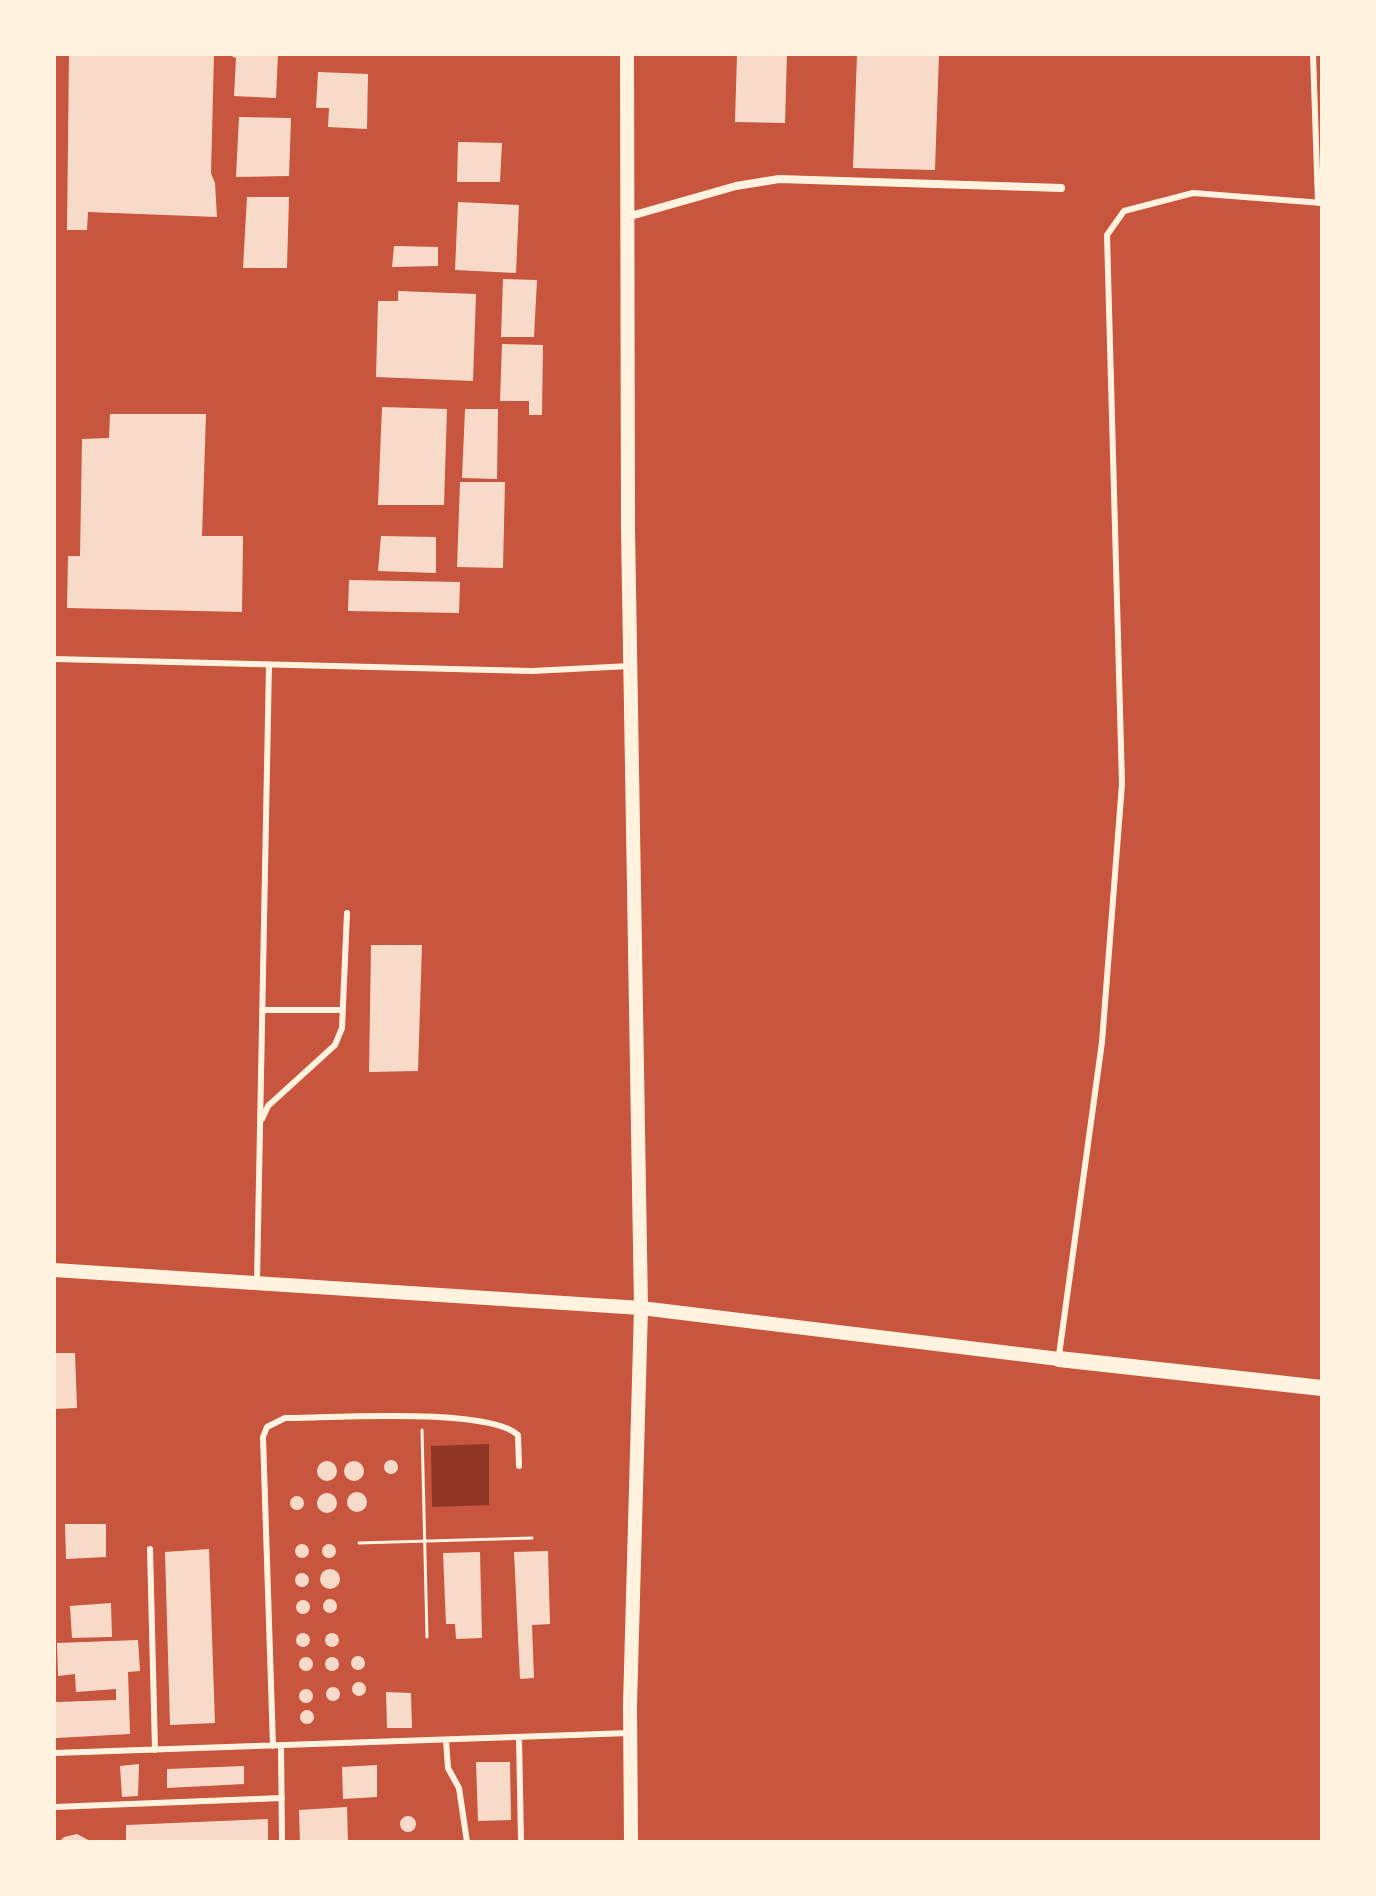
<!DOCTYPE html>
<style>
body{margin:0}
#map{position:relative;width:1376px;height:1896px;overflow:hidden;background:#c8553d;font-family:Mulish,sans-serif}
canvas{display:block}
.frame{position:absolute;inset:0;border:56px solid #fff3e0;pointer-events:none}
</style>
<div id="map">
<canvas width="1376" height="1896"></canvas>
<div class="frame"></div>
</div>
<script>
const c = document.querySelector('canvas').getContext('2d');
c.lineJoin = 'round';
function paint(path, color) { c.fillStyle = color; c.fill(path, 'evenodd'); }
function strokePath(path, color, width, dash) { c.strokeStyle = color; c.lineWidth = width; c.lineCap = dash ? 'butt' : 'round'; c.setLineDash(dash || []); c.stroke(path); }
paint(new Path2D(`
 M489,1444V1505L432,1507L431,1446Z`), '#8f3625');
paint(new Path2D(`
 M69,54H214L211,173L215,183L217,217L88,212L87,230H67Z
 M227,54H278L276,98L234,96L236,58Z
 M737,54H787L785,123L735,122Z
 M857,54H939L935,170L853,168Z
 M318,72L368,74L367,129L328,127L329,108H316Z
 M239,117L291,118L289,176L236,177Z
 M458,142L502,143L500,182H457Z
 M247,197H289L287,268H243Z
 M458,202L519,205L516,273L455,270Z
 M394,246L438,247V266L392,267Z
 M503,279L537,280L534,337H501Z
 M398,291L476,294L473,381L376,377L378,301H398Z
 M502,344L543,345L542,415H529V401H500Z
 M382,407L447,409L444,505H378Z
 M465,409H498L497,479L462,478Z
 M110,414H206L202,536H243L242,612L67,608L68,556H80L82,439L109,438Z
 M460,482H505L503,568L457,567Z
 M381,536L436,537V573L378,571Z
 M349,580L460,582L459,613L348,611Z
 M371,945H422L418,1071L369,1072Z
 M54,1353H75L77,1408L54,1409Z
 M384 1467a7 7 0 1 1 14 0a7 7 0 1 1-14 0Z
 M317 1471a10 10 0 1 1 20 0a10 10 0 1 1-20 0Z
 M344 1471a10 10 0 1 1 20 0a10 10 0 1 1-20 0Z
 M347 1502a10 10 0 1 1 20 0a10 10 0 1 1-20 0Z
 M317 1503a10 10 0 1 1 20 0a10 10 0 1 1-20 0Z
 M290 1503a7 7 0 1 1 14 0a7 7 0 1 1-14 0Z
 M65,1524H106V1557L66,1559Z
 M295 1551a7 7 0 1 1 14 0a7 7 0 1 1-14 0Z
 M322 1551a7 7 0 1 1 14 0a7 7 0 1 1-14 0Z
 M209,1549L215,1723L170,1725L165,1552Z
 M548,1551L550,1624L532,1625L534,1678L520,1679L514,1552Z
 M480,1552L482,1638L456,1639L455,1624H446L443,1553Z
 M320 1579a10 10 0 1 1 20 0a10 10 0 1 1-20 0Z
 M295 1580a7 7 0 1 1 14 0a7 7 0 1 1-14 0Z
 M323 1606a7 7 0 1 1 14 0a7 7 0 1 1-14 0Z
 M296 1607a7 7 0 1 1 14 0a7 7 0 1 1-14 0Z
 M111,1603L112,1637L72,1638L70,1606Z
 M296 1640a7 7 0 1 1 14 0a7 7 0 1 1-14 0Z
 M325 1640a7 7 0 1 1 14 0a7 7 0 1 1-14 0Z
 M138,1640L140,1671L128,1672L130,1734L56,1738V1702L116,1700V1689L76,1692L75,1674L58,1676L57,1643Z
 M351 1663a7 7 0 1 1 14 0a7 7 0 1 1-14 0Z
 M299 1664a7 7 0 1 1 14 0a7 7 0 1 1-14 0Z
 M325 1664a7 7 0 1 1 14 0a7 7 0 1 1-14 0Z
 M352 1689a7 7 0 1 1 14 0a7 7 0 1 1-14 0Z
 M326 1694a7 7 0 1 1 14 0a7 7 0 1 1-14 0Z
 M299 1696a7 7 0 1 1 14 0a7 7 0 1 1-14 0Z
 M386,1692L411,1693L412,1728H387Z
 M300 1717a7 7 0 1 1 14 0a7 7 0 1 1-14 0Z
 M476,1762H510L511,1820L478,1821Z
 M139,1764L138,1796L122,1797L120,1766Z
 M377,1765V1797L343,1799L342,1767Z
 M244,1766V1784L167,1788V1769Z
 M347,1807L348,1842H300L299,1810Z
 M400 1824a8 8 0 1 1 16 0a8 8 0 1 1-16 0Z
 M268,1819V1842H126V1825Z
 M77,1834L92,1842H59L64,1837Z`), '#f7dbc8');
strokePath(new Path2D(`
 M422,1430L427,1637
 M359,1543L532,1538`), '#fff3e0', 3);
strokePath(new Path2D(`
 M1313,54L1318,203
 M54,659L532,671L630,666
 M262,1010H343
 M262,1119L268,1106L335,1045L342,1028L347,913
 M257,1281L269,665
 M1059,1355L1102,1042L1122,784L1107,235L1124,211L1193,193L1322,203
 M150,1549L155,1750
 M519,1737L521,1842
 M446,1740L448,1768L459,1788L467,1842
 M281,1745L282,1842
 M273,1746L263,1437L267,1427L285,1418C332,1418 487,1407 518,1435L519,1466
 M54,1753L630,1733
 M54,1807L282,1798`), '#fff3e0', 6);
strokePath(new Path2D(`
 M627,217L736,186L779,179L1061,188`), '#fff3e0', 8);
strokePath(new Path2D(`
 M627,54L628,529L641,1308L630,1705L631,1842
 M54,1270L641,1308L1059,1359`), '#fff3e0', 14);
strokePath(new Path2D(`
 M1059,1359L1322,1388`), '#fff3e0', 16);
</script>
